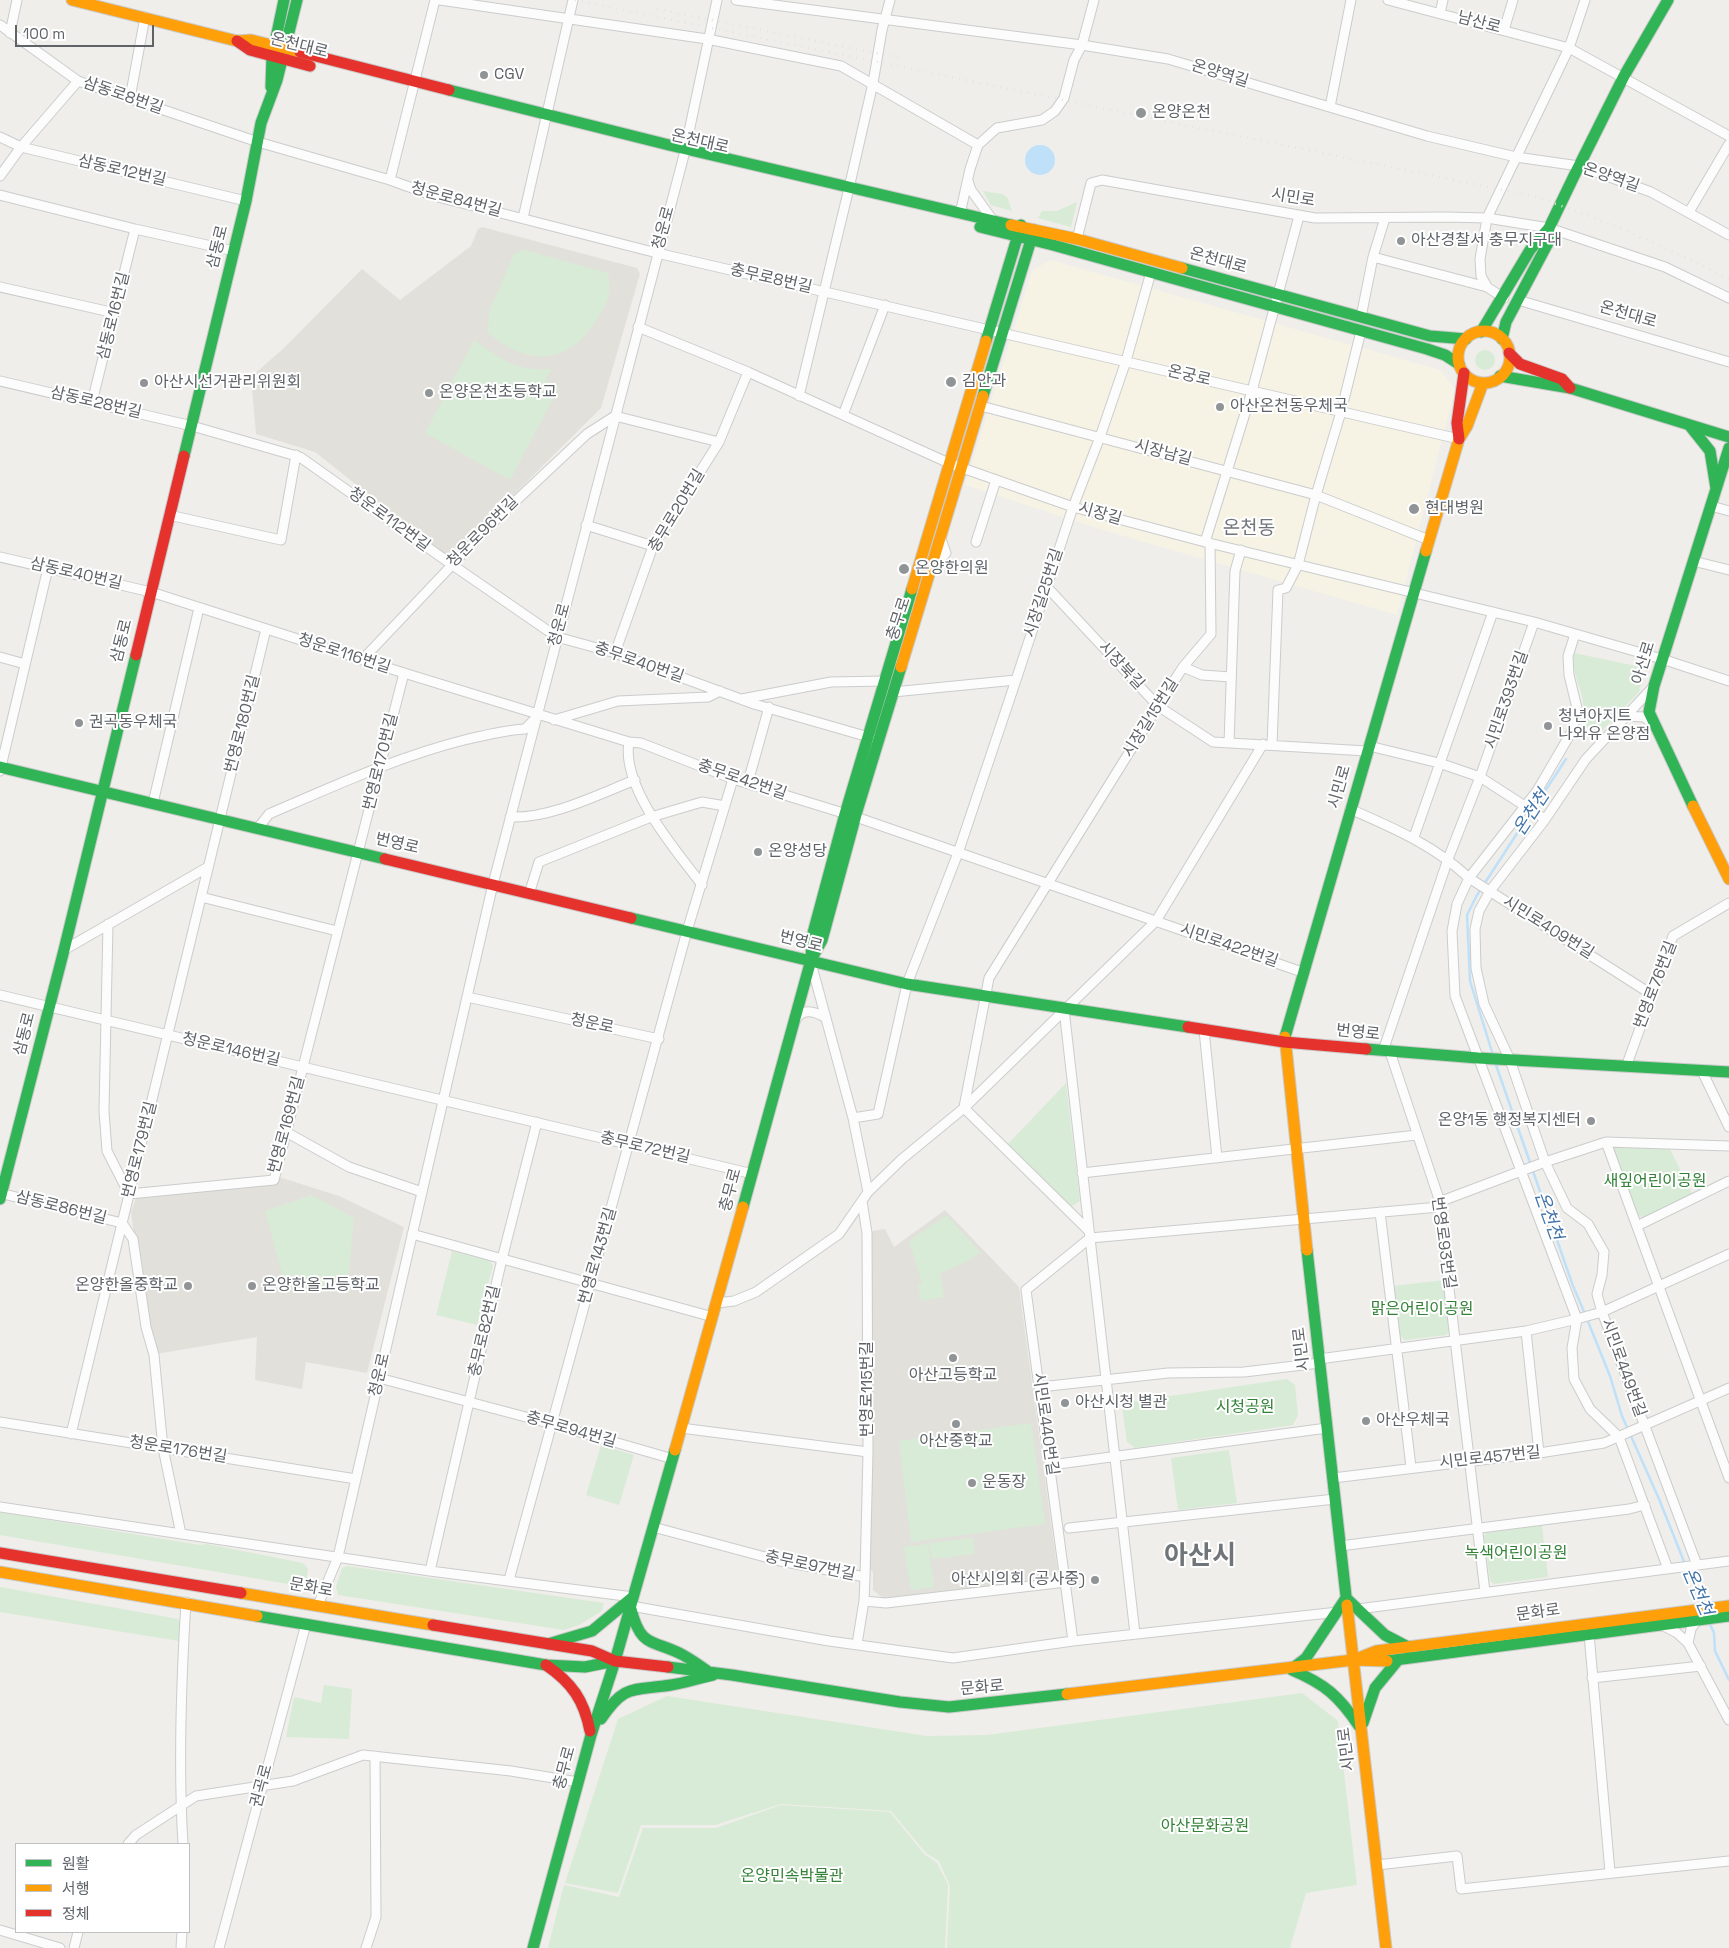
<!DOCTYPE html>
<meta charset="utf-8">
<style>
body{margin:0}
#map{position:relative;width:1729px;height:1948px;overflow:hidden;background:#efeeea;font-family:"Space Grotesk","Noto Sans KR",sans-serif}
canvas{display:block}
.legend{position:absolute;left:15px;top:1843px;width:175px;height:90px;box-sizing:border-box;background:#fff;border:1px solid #bfc1c3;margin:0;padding:6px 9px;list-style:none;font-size:15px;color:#5f6368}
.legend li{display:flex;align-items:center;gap:10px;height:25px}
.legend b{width:25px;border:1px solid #bfc1c3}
.scale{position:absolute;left:15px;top:25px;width:139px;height:22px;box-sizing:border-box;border:2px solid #5f6368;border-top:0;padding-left:6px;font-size:15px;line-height:18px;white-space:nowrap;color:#5f6368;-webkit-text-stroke:4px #fff;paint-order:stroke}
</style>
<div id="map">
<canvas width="1729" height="1948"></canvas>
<ul class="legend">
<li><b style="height:6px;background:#30b455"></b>원활</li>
<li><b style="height:6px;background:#ff9f0a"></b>서행</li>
<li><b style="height:6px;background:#e5322d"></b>정체</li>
</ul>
<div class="scale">100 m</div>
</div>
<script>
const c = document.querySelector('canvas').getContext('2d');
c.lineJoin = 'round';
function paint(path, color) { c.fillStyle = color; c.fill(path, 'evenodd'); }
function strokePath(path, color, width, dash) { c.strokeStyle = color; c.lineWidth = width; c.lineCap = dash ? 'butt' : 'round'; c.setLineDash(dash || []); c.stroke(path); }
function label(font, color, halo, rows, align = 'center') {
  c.font = font + ' "Space Grotesk","Noto Sans KR",sans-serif'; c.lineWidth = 4; c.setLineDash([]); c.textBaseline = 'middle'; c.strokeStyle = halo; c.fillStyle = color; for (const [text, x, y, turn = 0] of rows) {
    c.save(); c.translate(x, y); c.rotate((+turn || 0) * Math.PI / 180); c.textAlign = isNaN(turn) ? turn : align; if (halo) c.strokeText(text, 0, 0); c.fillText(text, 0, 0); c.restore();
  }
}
paint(new Path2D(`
 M1050,260L1440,370L1455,389L1397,615L1103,530L965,485L1032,271Z`), '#f7f3e4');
paint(new Path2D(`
 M482,227L637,268L640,274L601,408L455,553L444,554L315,452L256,434L251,377L284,348L362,269L400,300L471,246L478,229Z
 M279,1177L339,1196L404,1227L367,1373L306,1362L302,1389L255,1380L257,1337L156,1354L148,1326L133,1227L131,1212L136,1198L273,1184Z
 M945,1210L1019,1287L1058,1574L1056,1579L883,1598L873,1590V1572L868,1566L872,1231L885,1229L894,1247Z`), '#e2e0da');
paint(new Path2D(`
 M983,191L1002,194L1007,197L1012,211L991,205Z
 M1077,202L1071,227L1038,218L1042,211H1057Z
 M524,250L608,273C612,296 607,303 595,322C566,367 527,365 488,333L489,312L514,254Z
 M474,340C500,359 519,372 552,369L545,380L559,387L510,480L425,433Z
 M1475 360a10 10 0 1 1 20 0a10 10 0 1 1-20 0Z
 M1574,653L1636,666L1643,675L1639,692L1597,736L1582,724C1590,693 1570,682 1574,653Z
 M1066,1083L1080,1201L1071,1207L1008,1144Z
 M1615,1145L1669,1147L1693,1195L1645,1218L1638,1216L1611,1150Z
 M312,1195L354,1218L347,1292L286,1288L265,1211Z
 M947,1215L980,1252L972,1259L940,1274L944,1297L921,1301L918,1284L922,1283L909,1241Z
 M452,1251L490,1261L493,1266L477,1325L436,1315Z
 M1444,1280L1451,1330L1446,1335L1405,1340L1399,1335L1393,1286Z
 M1287,1379L1295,1385L1298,1415L1293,1425L1135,1448L1127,1442L1122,1407L1129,1402Z
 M1031,1423L1045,1524L911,1542L899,1441Z
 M601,1445L634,1455L619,1505L586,1495Z
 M1229,1450L1237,1503L1178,1510L1171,1458Z
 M0,1512L200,1545L207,1544L303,1563L308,1569L306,1583L300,1586L0,1535Z
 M1542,1525L1548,1577L1494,1584L1490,1581L1484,1536L1487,1532Z
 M973,1538L974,1554L932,1559L929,1543Z
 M928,1544L934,1587L911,1590L904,1547Z
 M347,1566L604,1603L602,1611L579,1625L564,1630L338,1595L336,1587L342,1568Z
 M0,1587L178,1619L181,1624L179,1641L0,1612Z
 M324,1685L352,1689L349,1739L286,1737L294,1697L321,1703Z
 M1302,1693L1338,1721L1357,1885L1306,1893L1290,1948H947L950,1886L939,1861L926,1853L891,1811L781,1804L715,1825H641L618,1893L565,1883L618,1719L667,1696L927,1736L987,1735Z
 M781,1805L890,1812L924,1854L937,1863L948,1885L945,1948H548L564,1885L619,1897L643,1828H716Z`), '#d8ebd6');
paint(new Path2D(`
 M1025 160a15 15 0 1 1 30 0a15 15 0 1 1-30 0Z`), '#bfe0f9');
strokePath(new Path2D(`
 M1534,808L1566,759
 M1493,1055L1470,981L1467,915L1477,895L1531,812
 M1495,1062L1573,1286L1585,1314
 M1587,1319L1610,1376L1622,1416L1659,1499L1685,1564
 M1687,1569L1702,1606
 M1709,1622L1714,1633L1715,1651L1729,1680`), '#bfe0f9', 2.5);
const street = new Path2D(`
 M440,0L707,39L841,66L978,145
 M736,0L1082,45L1168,59L1427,136L1516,157L1579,166L1651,192L1729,235
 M1388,0L1569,48L1729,136
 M1440,13L1443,0
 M0,25L78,81L258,142L390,180L434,196L657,253L1459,439
 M1504,30L1513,0
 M10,33L17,0
 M130,98L145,17
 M1330,107L1351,0
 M0,137L21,147L246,201
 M0,176L21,147L78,81
 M390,180L435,0
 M968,181L971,190L994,222
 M0,195L135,229L234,251
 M1689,212L1729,144
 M960,214L970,169L978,145L997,128L1042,120L1055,111L1064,98L1074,60L1082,45L1094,0
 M523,218L573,0
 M1077,239L1091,183L1102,180L1315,218L1446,217L1487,218L1549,228L1665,267L1729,298
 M1373,257L1487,287L1504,298
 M0,287L115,313
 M1487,287L1481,276L1480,259L1487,218L1569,48L1585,0
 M1518,300L1729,362
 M1361,317L1373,257L1385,218
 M638,327L748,372L951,464L1073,507L1205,542L1534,622L1662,659L1729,681
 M0,381L192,426L300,457L451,564L557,637L615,653L754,704L872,738
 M799,396L849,188L873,83L882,30L890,0
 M92,402L135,229
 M981,406L1316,495L1429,540
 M843,415L885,305
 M1711,506L1729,511
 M169,515L281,540L296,455
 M586,525L653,546
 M976,542L996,480
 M1205,542L1252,391L1299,216
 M0,557L151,592L404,673L629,742L641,743L733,779L856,817L1302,972
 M1693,561L1729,570
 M933,566L946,553L941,539
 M1046,586L1158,706L1213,742L1367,751
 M1575,634L1568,656L1569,675L1577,708L1572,731L1537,791L1469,878L1457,904L1452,931L1455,996L1577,1319L1572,1348L1574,1379L1590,1409L1619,1437L1668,1569
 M615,653L653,546L719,442L748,372
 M0,657L25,664
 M362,660L489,526L587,434L615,416L719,442
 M1183,667L1202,675L1231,677
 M1016,680L1073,507L1100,437L1126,361L1151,272
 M1653,687L1586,759L1544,821L1490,891L1479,911L1475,929L1476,968L1484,1004L1510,1060L1545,1162L1567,1208L1588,1224L1604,1252L1602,1275L1597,1294L1602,1312L1697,1565
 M742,699L831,682L885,681
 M1626,716L1644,717L1653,724
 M554,720L618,701L708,697L720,691
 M629,742C621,788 676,850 702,885
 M1229,743L1235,571L1241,550
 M1272,745L1278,590L1286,588L1298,565L1316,495L1341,412L1361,331
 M1369,746L1439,763L1480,777L1545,819
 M0,771L48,568
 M748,782L769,707
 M153,803L199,608
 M1350,809C1393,828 1434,845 1469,878L1651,994
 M510,817C550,819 599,794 635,780
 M258,828L269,814C334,786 399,756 468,739C487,735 505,730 525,729L536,718
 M1414,837L1493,612
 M529,894L539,862L651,817L702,802L725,806
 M201,897L337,931
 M108,924L104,1111L107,1151L129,1194L274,1180L404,673
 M64,950L208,867
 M811,963L853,1118L868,1192
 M0,995L753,1174
 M467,997L659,1039
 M1064,1009L1135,1634
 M796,1019C804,1007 816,1012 826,1018
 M1204,1030L1217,1158
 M1383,1051L1448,859L1480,777L1534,622
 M1390,1052L1438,1196L1485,1592
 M1626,1067L1673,936L1729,903
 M1702,1071L1729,1127
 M964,1107L989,978L1158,706L1183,667L1211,634L1210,543
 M964,1108L1089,1231
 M853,1118L878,1114L907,984L958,853L1016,680L893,692
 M286,1132L349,1167L422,1192
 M1606,1142L1729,1478
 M1082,1173L1417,1135
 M0,1193L122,1223
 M862,1201L867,1233L868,1452L865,1577
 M1439,1202L1545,1162L1606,1142L1729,1146
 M1380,1212L1411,1467
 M122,1223L133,1239L146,1327L154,1355L163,1448L181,1534
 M1637,1226L1729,1181
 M412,1234L713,1317
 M717,1303L734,1301L756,1292L839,1234L868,1192L902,1159L964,1108L1156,921L1263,744
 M1526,1331L1539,1453
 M1319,1359L1526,1331L1577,1319L1602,1312L1729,1254
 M379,1378L552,1424L673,1459
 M1040,1387L1168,1373L1244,1372L1320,1363
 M0,1422L356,1479
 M681,1428L868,1452
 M71,1434L266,629
 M1051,1465L1327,1428
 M1333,1478L1539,1453L1604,1443L1729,1388
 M0,1507L430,1571L633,1597
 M653,1527L780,1561L865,1577L864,1601L886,1603L1066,1582
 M1069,1528L1335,1499
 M1340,1546L1629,1509L1645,1505
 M430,1571L502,1259L537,1122
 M509,1580L687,931L733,779
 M318,1605L338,1557L493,884L684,155L717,0
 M631,1606L829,1641L953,1658L1073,1641L1338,1612
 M1358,1609L1729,1561
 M1662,1625L1677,1633L1688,1643L1729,1720
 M1589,1634L1610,1872
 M1073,1641L1026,1290L1090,1238L1439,1207
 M1688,1643L1691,1629L1697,1620
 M857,1644L864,1601
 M1592,1678L1701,1666
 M128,1844L136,1835L196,1796L293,1781L363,1755L511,1771L578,1782
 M183,1844C178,1763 181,1683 186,1602
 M1377,1865L1457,1856L1461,1889L1729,1861
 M0,1930L60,1948
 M74,1948L78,1932
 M181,1948L182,1932
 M219,1948L306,1624
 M366,1948L376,1917L375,1756`);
const fast = new Path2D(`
 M271,87L272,57L284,0
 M449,90L669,145L1011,225
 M980,227L1053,245L1427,349L1445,355L1459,364
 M1182,268L1430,336L1466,339
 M1481,332L1530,250L1549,228
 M1502,339L1506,322L1548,243L1549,228L1574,176L1624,76L1668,0
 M986,341L1021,225
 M1500,376L1570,388L1729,437
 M983,396L1034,230
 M1690,426L1710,451L1716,488
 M184,456L246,201L261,123L277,80L297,0
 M0,767L385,859
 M1693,806L1649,712L1654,686L1729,448
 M631,918L907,984L1188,1027
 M812,958L822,940L857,811L901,667
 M1285,1037L1426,551
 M1366,1049L1478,1058L1729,1072
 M0,1199L64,950L136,655
 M743,1207L811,960L812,937L845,814L912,589
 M1307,1250L1347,1605
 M631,1609C641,1649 653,1639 683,1655C694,1661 703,1668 713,1675
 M257,1616L546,1665L585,1667L615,1661
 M548,1644L592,1631L633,1597
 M1387,1661L1729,1616
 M668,1667L732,1675L900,1702L949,1707L1067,1694
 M1293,1668L1306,1658L1346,1598L1385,1635L1408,1647
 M1292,1670C1325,1684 1339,1696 1359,1726
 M601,1719C625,1683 633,1691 671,1685C685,1683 699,1678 713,1675
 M1363,1723L1375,1688L1398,1660
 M533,1948L591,1735L615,1661L675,1450`);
const slow = new Path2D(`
 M72,0L237,41L251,40L300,52
 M1011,225L1077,239L1182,268
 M1458 357a26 26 0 1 1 52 0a26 26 0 1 1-52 0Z
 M1426,551L1459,439L1467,426L1483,383
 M912,589L986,341
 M901,667L983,396
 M1693,806L1729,879
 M1285,1037L1307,1250
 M675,1450L743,1207
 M0,1572L257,1616
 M241,1593L433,1625
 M1347,1605L1386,1948
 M1356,1659L1376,1651L1729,1606
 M1067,1694L1353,1660L1387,1661`);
const jam = new Path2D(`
 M237,41L250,50L310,66
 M300,52L449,90
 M1509,353L1520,364L1562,379L1570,388
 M1459,439L1457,423L1464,373
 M136,655L184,456
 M385,859L631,918
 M1188,1027L1284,1042L1366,1049
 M0,1553L241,1593
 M433,1625L592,1651L615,1661L668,1667
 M546,1665C572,1683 584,1700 590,1731`);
strokePath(street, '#cbcccc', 11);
strokePath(fast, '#cacacb', 13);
strokePath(slow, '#cacacb', 13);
strokePath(jam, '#cacacb', 13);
strokePath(street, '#fdfcfc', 9);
strokePath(fast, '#30b455', 11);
strokePath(slow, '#ff9f0a', 11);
strokePath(jam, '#e5322d', 11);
strokePath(new Path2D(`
 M575,0L1532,196C1600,218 1665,246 1729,279
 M657,9L900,58`), '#e4e4e4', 2.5, [1, 6]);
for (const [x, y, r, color] of [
 [484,75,5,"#919496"],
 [1141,113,6,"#919496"],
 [1401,241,5,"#919496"],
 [951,382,6,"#919496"],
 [144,383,5,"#919496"],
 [429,393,5,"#919496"],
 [1220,407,5,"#919496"],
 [1414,509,6,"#919496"],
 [904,569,6,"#919496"],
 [79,723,5,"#919496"],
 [1548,726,5,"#919496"],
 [758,852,5,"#919496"],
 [1591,1121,5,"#919496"],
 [188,1286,5,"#919496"],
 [252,1286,5,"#919496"],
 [953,1358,5,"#919496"],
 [1065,1403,5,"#919496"],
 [1366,1421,5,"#919496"],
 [956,1424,5,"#919496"],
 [972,1483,5,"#919496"],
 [1095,1580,5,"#919496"]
]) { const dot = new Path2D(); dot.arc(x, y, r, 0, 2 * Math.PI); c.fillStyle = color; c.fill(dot); strokePath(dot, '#fff', 2); }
label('16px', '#5f6368', '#fff', [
 ["남산로",1479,23,15],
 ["온천대로",299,46,14],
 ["온양역길",1220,74,17],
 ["삼동로8번길",123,96,19],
 ["온천대로",700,142,13],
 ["삼동로12번길",122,171,13],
 ["온양역길",1611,178,19],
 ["시민로",1293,198,9],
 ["청운로84번길",456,200,15],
 ["청운로",664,228,-75],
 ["삼동로",218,247,-76],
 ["온천대로",1218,261,15],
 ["충무로8번길",771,279,13],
 ["온천대로",1628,315,16],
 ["삼동로16번길",114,316,-76],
 ["온궁로",1189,376,13],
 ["삼동로28번길",96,403,13],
 ["시장남길",1163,453,15],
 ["충무로20번길",677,511,-59],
 ["시장길",1100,514,16],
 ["청운로112번길",389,520,36],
 ["청운로96번길",483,532,-45],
 ["삼동로40번길",76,574,13],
 ["시장길25번길",1044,593,-72],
 ["충무로",899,619,-72],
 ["청운로",560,625,-75],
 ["삼동로",122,641,-76],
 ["청운로116번길",344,654,18],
 ["충무로40번길",639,663,19],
 ["아산로",1644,663,-73],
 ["시장북길",1121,666,47],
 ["시민로393번길",1507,700,-71],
 ["시장길15번길",1151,718,-58],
 ["번영로180번길",243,724,-76],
 ["번영로170번길",381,762,-76],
 ["충무로42번길",742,780,19],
 ["시민로",1340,787,-74],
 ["번영로",397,844,13],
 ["시민로409번길",1548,928,32],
 ["번영로",801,942,14],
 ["시민로422번길",1229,946,19],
 ["번영로76번길",1656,985,-69],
 ["청운로",592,1024,12],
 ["번영로",1358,1033,6],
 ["삼동로",25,1034,-76],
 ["청운로146번길",231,1050,13],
 ["번영로169번길",287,1125,-75],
 ["충무로72번길",645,1148,13],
 ["번영로179번길",140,1150,-76],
 ["충무로",731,1190,-75],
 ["삼동로86번길",61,1208,14],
 ["번영로93번길",1443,1243,82],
 ["번영로143번길",598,1256,-74],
 ["충무로82번길",485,1331,-77],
 ["시민로",1302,1349,-97],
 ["시민로449번길",1623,1368,70],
 ["청운로",380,1375,-77],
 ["번영로115번길",868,1389,-90],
 ["시민로440번길",1045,1424,82],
 ["충무로94번길",571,1430,16],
 ["청운로176번길",178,1450,9],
 ["시민로457번길",1490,1458,-6],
 ["충무로97번길",810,1566,12],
 ["문화로",311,1588,10],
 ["문화로",1538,1613,-8],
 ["문화로",982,1688,-5],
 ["시민로",1347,1749,-97],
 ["충무로",565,1768,-75],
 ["권곡로",262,1786,-75]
]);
label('16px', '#5f6368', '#fff', [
 ["CGV",494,75],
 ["온양온천",1152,113],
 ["아산경찰서 충무지구대",1411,241],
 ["김안과",962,382],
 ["아산시선거관리위원회",154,383],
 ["온양온천초등학교",439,393],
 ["아산온천동우체국",1230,407],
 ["현대병원",1425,509],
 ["온양한의원",915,569],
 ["청년아지트",1558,717],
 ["나와유 온양점",1558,735],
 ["권곡동우체국",89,723],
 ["온양성당",768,852],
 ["온양1동 행정복지센터",1581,1121,"right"],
 ["온양한올중학교",178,1286,"right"],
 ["온양한올고등학교",262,1286],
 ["아산고등학교",953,1376,"center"],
 ["아산시청 별관",1075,1403],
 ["아산우체국",1376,1421],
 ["아산중학교",956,1442,"center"],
 ["운동장",982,1483],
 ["아산시의회 (공사중)",1085,1580,"right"]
], 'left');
label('16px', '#348238', '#fff', [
 ["새잎어린이공원",1655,1182],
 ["맑은어린이공원",1422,1310],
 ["시청공원",1245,1408],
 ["녹색어린이공원",1516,1554],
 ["아산문화공원",1205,1827],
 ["온양민속박물관",792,1877]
]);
label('italic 18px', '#4174aa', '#fff', [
 ["온천천",1532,813,-57],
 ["온천천",1548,1216,70],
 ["온천천",1697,1592,67]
]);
label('19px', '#70757a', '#fff', [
 ["온천동",1249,529]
]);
label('bold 26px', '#70757a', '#fff', [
 ["아산시",1200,1557]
]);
</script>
